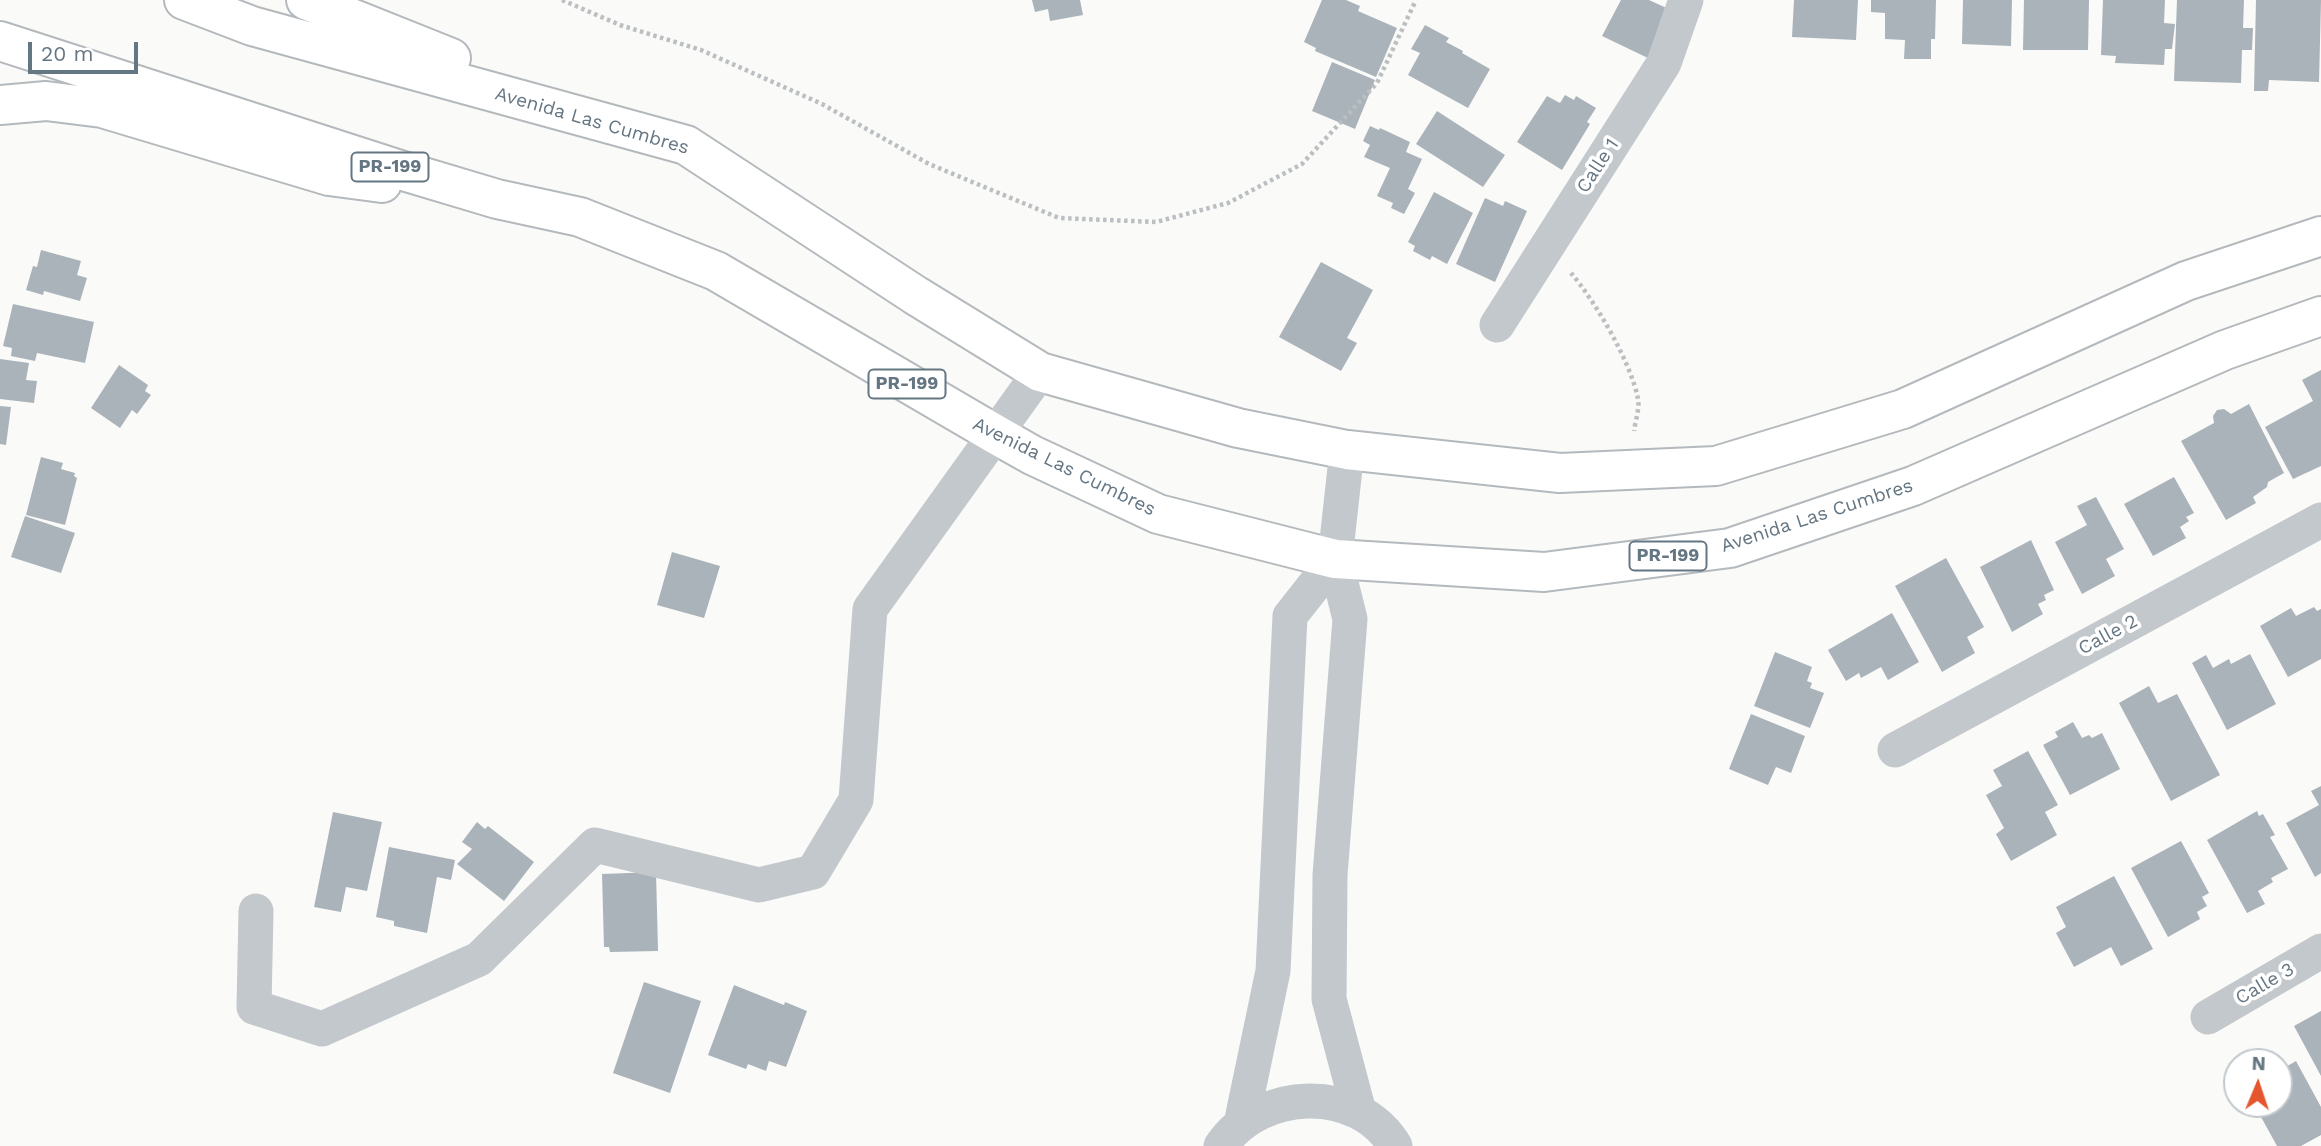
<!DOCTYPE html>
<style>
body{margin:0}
#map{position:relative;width:2321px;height:1146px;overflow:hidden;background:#fafaf8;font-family:"Work Sans",sans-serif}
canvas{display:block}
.north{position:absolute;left:2223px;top:1048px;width:70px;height:70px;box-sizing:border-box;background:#fff;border:2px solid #c1c8cd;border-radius:50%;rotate:2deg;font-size:19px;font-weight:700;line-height:28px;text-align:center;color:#657683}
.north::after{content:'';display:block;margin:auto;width:24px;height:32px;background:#e4572e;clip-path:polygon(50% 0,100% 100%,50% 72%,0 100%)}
.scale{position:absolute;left:28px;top:42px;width:110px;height:32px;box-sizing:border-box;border:4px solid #657683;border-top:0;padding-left:9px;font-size:21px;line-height:24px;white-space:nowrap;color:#657683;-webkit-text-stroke:5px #fff;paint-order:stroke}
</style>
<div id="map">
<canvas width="2321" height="1146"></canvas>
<div class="north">N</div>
<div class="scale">20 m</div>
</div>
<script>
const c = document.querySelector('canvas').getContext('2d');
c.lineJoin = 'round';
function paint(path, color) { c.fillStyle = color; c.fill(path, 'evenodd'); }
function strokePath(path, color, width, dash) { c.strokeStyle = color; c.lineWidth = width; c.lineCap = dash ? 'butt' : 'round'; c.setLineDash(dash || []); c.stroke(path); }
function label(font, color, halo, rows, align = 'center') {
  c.font = font + ' "Work Sans",sans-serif'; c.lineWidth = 7; c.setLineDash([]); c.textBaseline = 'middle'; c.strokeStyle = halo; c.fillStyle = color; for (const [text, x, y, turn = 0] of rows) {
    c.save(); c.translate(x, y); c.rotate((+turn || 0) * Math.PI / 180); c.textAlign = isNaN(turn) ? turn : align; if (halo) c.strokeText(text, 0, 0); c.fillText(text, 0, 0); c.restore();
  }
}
paint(new Path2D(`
 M1032,0H1080L1083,15L1050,21L1048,9L1035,12Z
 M1322,0H1346L1360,6L1358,11L1397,28L1376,77L1315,51L1316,48L1304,42Z
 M1621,0H1649L1673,11L1650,59L1602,36Z
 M1794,0H1858L1856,40L1792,37Z
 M1871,0H1936L1935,39H1931V59H1904L1905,40L1885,39V13L1871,12Z
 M1963,0H2012L2011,46L1962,44Z
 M2024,0H2089L2088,50H2023Z
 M2103,0H2165L2164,23L2175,24L2172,49H2165L2164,65L2115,63L2116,56L2101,55Z
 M2177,0H2244L2243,28H2253L2252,50H2242L2241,83L2174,81Z
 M2256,0H2321L2319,82L2269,80L2268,91H2254Z
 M1425,25L1449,38L1446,42L1463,51L1462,53L1490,69L1468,108L1408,75L1420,53L1411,49Z
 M1332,62L1375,80L1355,129L1312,111Z
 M1565,95L1574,100L1576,96L1596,108L1587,122L1590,124L1562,170L1517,142L1547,96L1560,103Z
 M1437,111L1505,155L1483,187L1416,144Z
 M1370,126L1379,130L1380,128L1410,142L1406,152L1422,159L1408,189L1415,193L1404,214L1391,208L1393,203L1377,196L1390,168L1364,157L1370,145L1363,141Z
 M1434,192L1473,213L1447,264L1432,256L1430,260L1413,251L1415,246L1408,242Z
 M1485,198L1503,206L1505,201L1527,211L1495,282L1456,264Z
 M41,250L81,261L77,275L87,278L80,301L44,291L43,295L26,290L33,266L37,267Z
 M1321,262L1373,290L1347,338L1357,343L1341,371L1279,337Z
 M13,304L94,322L85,363L37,353L35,361L11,356L12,348L3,346Z
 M0,359L29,363L26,380L37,381L34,403L0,399Z
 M119,365L148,385L145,391L151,395L137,414L132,410L120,428L91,408Z
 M2321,370V466L2293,479L2265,427L2313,401L2302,380Z
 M2249,404L2284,473L2268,482L2267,487L2253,497L2256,503L2226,520L2181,441L2214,423L2213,416L2217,410L2224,409L2231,414Z
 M0,406L11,407L6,445L0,444Z
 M41,457L63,463L61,469L75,473L74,476L77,478L65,525L26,515Z
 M2174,477L2194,513L2186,517L2189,521L2180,527L2186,538L2153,556L2124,504Z
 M2096,497L2124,549L2106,559L2115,576L2082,594L2055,542L2087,525L2077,506Z
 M25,516L75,533L61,573L11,557Z
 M2031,540L2054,590L2044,595L2046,600L2038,604L2043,614L2012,632L1980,567Z
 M672,552L720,566L704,618L657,605Z
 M1946,558L1984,627L1967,637L1975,653L1942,672L1895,586Z
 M2314,607L2317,611L2321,609V659L2288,677L2260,626L2291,608L2296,616Z
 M1892,613L1919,662L1888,680L1881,667L1861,678L1859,673L1846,681L1828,650Z
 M1775,652L1812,667L1807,681L1812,683L1810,688L1824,693L1810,728L1754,706Z
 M2250,654L2276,704L2227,730L2192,663L2206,655L2213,668L2229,659L2231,664Z
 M2149,686L2158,703L2177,694L2220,775L2171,801L2119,703Z
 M1751,714L1805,736L1791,773L1776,767L1768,785L1729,769Z
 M2073,722L2082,738L2089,735L2092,738L2102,733L2120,769L2070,795L2043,745L2058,737L2055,732Z
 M2028,751L2058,805L2045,812L2057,835L2011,861L1996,834L2004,828L1986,795L2002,786L1993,770Z
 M2321,786V873L2315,877L2286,823L2319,805L2311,791Z
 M2257,811L2259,816L2263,814L2275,835L2270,837L2288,869L2271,878L2273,882L2258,891L2265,904L2247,913L2207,840Z
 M333,812L382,822L367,891L346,887L341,912L314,907Z
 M477,822L485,829L488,826L534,862L504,901L457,864L472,849L462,842Z
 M2181,841L2209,893L2202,897L2207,906L2197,912L2200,919L2168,937L2131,868Z
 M389,847L455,860L451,880L437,877L427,933L394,926V921L376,917Z
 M656,872L658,951L610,952L609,947H604L602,874Z
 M2114,876L2153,949L2121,966L2111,947L2074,967L2056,933L2066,927L2056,907Z
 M644,982L701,1001L670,1093L613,1073Z
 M734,985L784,1005L785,1002L807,1011L786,1067L769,1061L766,1071L748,1064L746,1069L708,1055Z
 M2321,1011V1076L2294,1026Z
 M2296,1061L2321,1107V1135L2301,1146H2277L2255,1106L2279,1104V1071Z`), '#aab3b9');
const highway = new Path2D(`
 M184,0L252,26L686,145L915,295L1040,372L1238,428L1347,450L1560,473L1716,466L1903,409L2186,281L2321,236
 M306,0L451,58
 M0,41L400,170L497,199L580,217L716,271L995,434L1032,455L1158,514L1335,559L1544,572L1730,548L1913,486L2225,350L2321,316
 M0,105L46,101L102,108L329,176L382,183`);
strokePath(highway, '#b4b9bd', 42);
strokePath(new Path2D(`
 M562,0L620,25L701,50L822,104L929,164L1059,218L1156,222L1228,203L1302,164L1377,83L1416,0
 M1571,273C1595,301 1631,362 1638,399C1640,408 1635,422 1634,431`), '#bbbfc2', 4.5, [3.5, 3.5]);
strokePath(new Path2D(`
 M1497,325L1664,63L1686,0
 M1347,450L1335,559L1350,619L1330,875L1329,999L1359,1112
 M1895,750L2321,520
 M256,911L254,1007L322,1029L479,959L595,845L759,885L813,872L856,800L870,609L1040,372
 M2208,1017L2321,951
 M1241,1124L1273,971L1290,616L1335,559
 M1221,1146C1260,1088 1358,1084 1395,1146`), '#c3c8cc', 35);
strokePath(highway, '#fff', 38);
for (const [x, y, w] of [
 [390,167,77],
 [907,384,77],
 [1668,556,77]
]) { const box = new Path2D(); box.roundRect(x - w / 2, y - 14.5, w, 29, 5); c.fillStyle = '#fff'; c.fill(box); strokePath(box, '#657683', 2); }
label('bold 18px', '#657683', null, [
 ["PR-199",390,167],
 ["PR-199",907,384],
 ["PR-199",1668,556]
]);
label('19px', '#657683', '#fff', [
 ["Avenida Las Cumbres",592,121,16],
 ["Calle 1",1598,166,-57],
 ["Avenida Las Cumbres",1064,467,26],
 ["Avenida Las Cumbres",1817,516,-18],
 ["Calle 2",2108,635,-28],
 ["Calle 3",2265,984,-30]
]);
</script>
